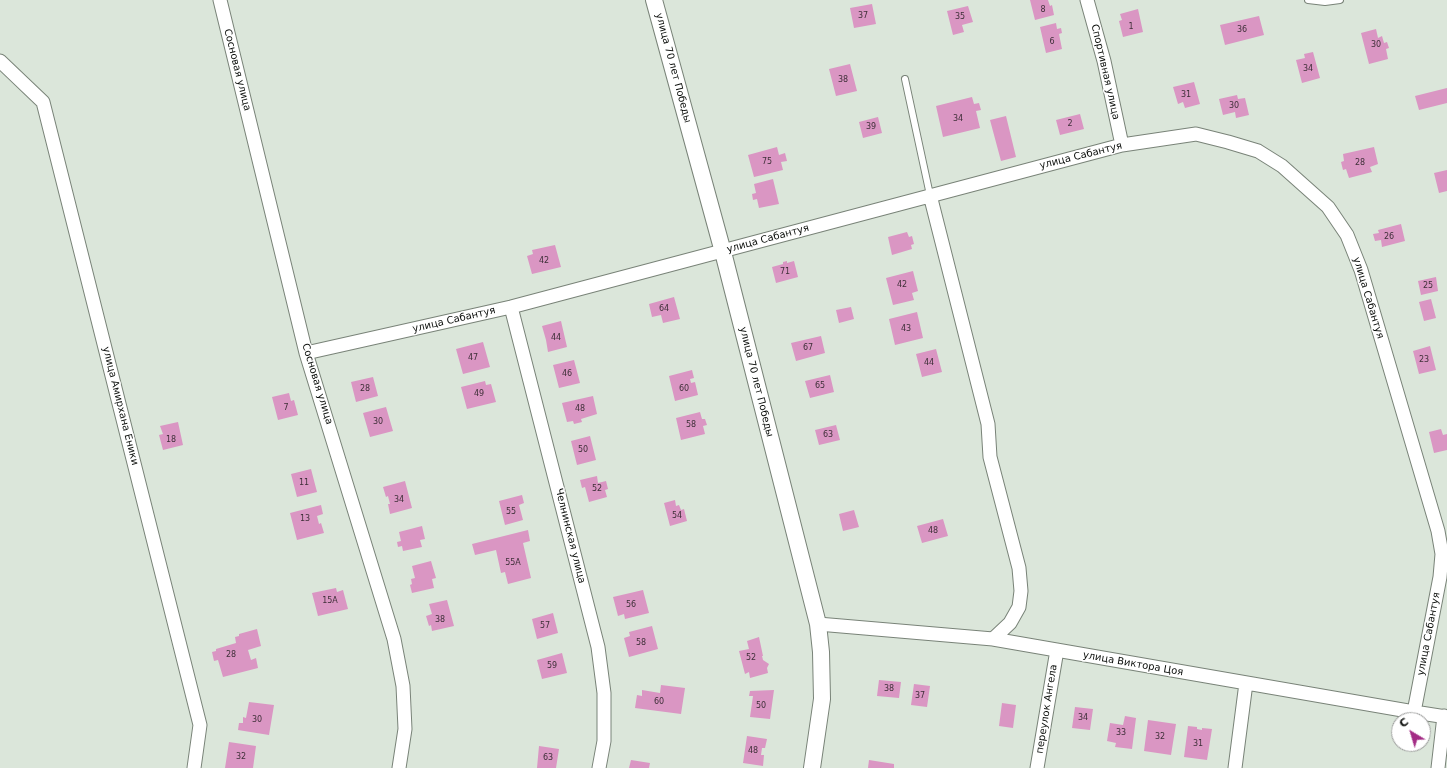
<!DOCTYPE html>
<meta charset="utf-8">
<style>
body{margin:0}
#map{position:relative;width:1447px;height:768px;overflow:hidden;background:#dbe6da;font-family:"DejaVu Sans",sans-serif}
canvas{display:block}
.north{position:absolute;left:1391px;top:712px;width:40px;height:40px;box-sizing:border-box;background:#fff;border:1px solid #9d9e9d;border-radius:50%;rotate:322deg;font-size:11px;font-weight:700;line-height:16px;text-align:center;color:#0a0d0a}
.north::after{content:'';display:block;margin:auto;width:14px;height:18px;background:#a32c85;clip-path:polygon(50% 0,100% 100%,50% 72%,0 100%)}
</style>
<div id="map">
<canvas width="1447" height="768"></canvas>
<div class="north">С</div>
</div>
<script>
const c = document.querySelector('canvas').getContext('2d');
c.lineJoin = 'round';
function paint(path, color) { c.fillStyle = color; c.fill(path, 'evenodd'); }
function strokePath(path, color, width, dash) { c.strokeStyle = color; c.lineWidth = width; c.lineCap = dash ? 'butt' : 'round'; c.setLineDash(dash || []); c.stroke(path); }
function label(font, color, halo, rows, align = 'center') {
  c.font = font + ' "DejaVu Sans",sans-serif'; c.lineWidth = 3; c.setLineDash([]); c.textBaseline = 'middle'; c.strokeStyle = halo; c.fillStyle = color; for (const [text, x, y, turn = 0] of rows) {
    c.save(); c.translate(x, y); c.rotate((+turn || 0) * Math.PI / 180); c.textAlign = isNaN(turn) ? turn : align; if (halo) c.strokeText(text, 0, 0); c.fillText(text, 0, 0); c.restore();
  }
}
paint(new Path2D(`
 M1030,0H1048L1050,6L1052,5L1054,15L1035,20Z
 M872,4L876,24L854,28L850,8Z
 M968,6L973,22L962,25L964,32L953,35L947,11Z
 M1138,9L1143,32L1123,37L1119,21L1122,20L1120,14Z
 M1259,16L1264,35L1225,45L1220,25Z
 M1056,23L1057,29L1061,28L1062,33L1059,34L1062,49L1046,53L1040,27Z
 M1376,29L1378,38L1382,36L1384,43L1387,42L1389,48L1386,49L1388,59L1369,64L1361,33Z
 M1313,52L1320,78L1302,83L1296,60L1305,58L1304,54Z
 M850,64L857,91L836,96L829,69Z
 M1194,82L1200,104L1185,108L1183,102L1178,104L1173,87Z
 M1447,88V103L1419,110L1415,96Z
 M1237,95L1238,99L1245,98L1249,115L1236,118L1235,112L1223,115L1219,99Z
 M972,97L974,104L979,103L981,110L976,111L980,128L943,137L936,106Z
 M1080,114L1084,129L1060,135L1056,120Z
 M1006,116L1016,157L1001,161L990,120Z
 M878,117L882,133L863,138L859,122Z
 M777,147L779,155L785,153L787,161L781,162L783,170L754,177L748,155Z
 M1374,147L1378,164L1370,167L1372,172L1349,178L1346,169L1343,170L1341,162L1344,161L1343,154Z
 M1447,170V191L1439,193L1434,173Z
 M773,179L779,204L759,208L757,199L753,200L752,194L756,193L754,184Z
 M1401,224L1405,241L1382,247L1381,240L1375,241L1373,234L1379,233L1378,230Z
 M907,232L909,237L912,236L914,244L911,245L912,249L892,255L888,237Z
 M555,245L561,267L532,274L527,256L533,254L532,250Z
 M787,261V263L794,261L798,277L776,283L772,267L783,264V262Z
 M913,271L918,291L912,293L914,300L893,305L886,278Z
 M1436,277L1438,291L1421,295L1418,281Z
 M674,297L680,319L663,323L661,315L652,317L649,304Z
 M1431,299L1436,318L1424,321L1419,302Z
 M851,307L854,319L839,323L836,310Z
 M917,312L923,338L895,345L889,319Z
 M561,321L567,347L548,352L546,340L542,326Z
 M821,336L825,353L796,361L791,343Z
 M483,342L490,367L463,374L456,349Z
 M1430,346L1436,370L1419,374L1413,351Z
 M936,349L942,372L922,377L916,354Z
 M574,360L580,383L559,388L553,365Z
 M692,370L694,378L690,379L691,383L695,382L698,395L675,401L669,376Z
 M830,375L834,392L810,398L805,381Z
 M373,377L378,396L356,402L351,382Z
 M485,381L486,385L491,384L496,402L467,409L461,387Z
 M289,393L291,401L294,400L298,415L278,420L272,397Z
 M593,396L597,414L581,419L582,422L574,424L573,421L567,422L562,403Z
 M386,407L393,431L370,437L363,413Z
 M700,412L702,419H705L707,425L703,426L705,434L681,440L676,418Z
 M178,422L183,445L163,450L159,435L163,434L160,426Z
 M836,425L840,440L819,445L815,430Z
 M1441,429L1443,435L1447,434V450L1434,453L1429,432Z
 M590,436L596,460L577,465L571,441Z
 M311,469L317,492L297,497L291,474Z
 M597,476L598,483L606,481L608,489L605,490L607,497L589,502L585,487L582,488L580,480Z
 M405,481L412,508L390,514L388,504H390L388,496L386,497L383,487Z
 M522,495L524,503L519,505L523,520L505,525L499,501Z
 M675,500L676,506L679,505L681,510L684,509L687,521L670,526L664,503Z
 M321,505L323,514L317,516L319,524L321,523L324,533L297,540L290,513Z
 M854,510L859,527L843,531L839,514Z
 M943,519L948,536L922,543L917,526Z
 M422,526L425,539L420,540L422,547L403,551L402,546L398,547L397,542L401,541L399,532Z
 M528,530L530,541L523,543L531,578L508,584L505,572L501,573L496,550L475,555L472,544Z
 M431,561L436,578L432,579L434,588L412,593L410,585L412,584L411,579L415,578L412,566Z
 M336,588L337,592L343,590L348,609L318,616L312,593Z
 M643,590L649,613L625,619L624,614L618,616L613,597Z
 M447,600L454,626L432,631L431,625L429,626L426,616L432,614L429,604Z
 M553,613L558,633L537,639L532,619Z
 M652,626L658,649L629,657L624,638L630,636L629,632Z
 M257,629L261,646L248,650L251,660L256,658L258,668L223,677L218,660L214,661L212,652L216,651V649L236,643L235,637L239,636V634Z
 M759,637L763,656H762L763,660L769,664L767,668L768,673L750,678L749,672L745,674L739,651L749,649L747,641Z
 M562,653L567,673L542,679L537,660Z
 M879,680L901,682L899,698L877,696Z
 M914,684L930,686L927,707L911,705Z
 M661,685L685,688L681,714L635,708L637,695L642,696V690L660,693Z
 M774,690L770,719L750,717L753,696H749L750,691Z
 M249,702L274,705L269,735L238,730L239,723H243V717L246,718Z
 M1002,703L1016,705L1013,728L999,726Z
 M1075,707L1093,709L1090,730L1072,728Z
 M1125,716L1136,718L1132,749L1115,747L1116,743L1107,741L1110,723L1123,725Z
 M1148,720L1176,724L1171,755L1144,751Z
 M1188,726L1197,727V729L1202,730V728L1212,729L1207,760L1184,757Z
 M747,736L767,739L765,748H762L761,755H764L763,766L743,763Z
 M229,742L256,746L253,768H225Z
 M539,746L559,749L556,768H537Z
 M631,760L650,763L649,768H629Z
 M869,760L894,764V768H868Z`), '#da96c3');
const service = new Path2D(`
 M1308,0L1325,2L1340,0
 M905,79L930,195`);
const minor = new Path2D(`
 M220,0L306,353L394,639L403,686L405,729L399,768
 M1087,0L1104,61L1122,145
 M0,61L43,102L200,725L194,768
 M930,195L988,424L990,457L1019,568L1021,591L1019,607L1010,623L993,639
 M511,307L598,647L604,693V741L599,768
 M306,353L511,307L1122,145L1196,134L1228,142L1258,151L1282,166L1328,207L1347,235L1361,270L1438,531L1442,554L1440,577L1414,712
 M818,624L993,639L1414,712L1447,717
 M1037,768L1057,650
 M1235,768L1246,683
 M1438,768L1444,716`);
const tertiary = new Path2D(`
 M654,0L723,252L818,624L821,652L822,699L812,768`);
strokePath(service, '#798378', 8);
strokePath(minor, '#798378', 15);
strokePath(tertiary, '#798378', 18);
strokePath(service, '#fff', 6);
strokePath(minor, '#fff', 13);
strokePath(tertiary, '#fff', 16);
label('8px', '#3e2f38', null, [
 ["8",1043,10],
 ["37",863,16],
 ["35",960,17],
 ["1",1131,27],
 ["36",1242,30],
 ["6",1052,42],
 ["30",1376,45],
 ["34",1308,69],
 ["38",843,80],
 ["31",1186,95],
 ["30",1234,106],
 ["34",958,119],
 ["2",1070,124],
 ["39",871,127],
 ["75",767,162],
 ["28",1360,163],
 ["26",1389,237],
 ["42",544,261],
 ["71",785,272],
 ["42",902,285],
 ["25",1428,286],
 ["64",664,309],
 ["43",906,329],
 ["44",556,338],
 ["67",808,348],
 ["47",473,358],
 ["23",1424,360],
 ["44",929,363],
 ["46",567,374],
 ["65",820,386],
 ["28",365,389],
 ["60",684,389],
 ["49",479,394],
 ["7",286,408],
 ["48",580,409],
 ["30",378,422],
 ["58",691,425],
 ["63",828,435],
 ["18",171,440],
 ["50",583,450],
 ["11",304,483],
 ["52",597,489],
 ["34",399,500],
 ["55",511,512],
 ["54",677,516],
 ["13",305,519],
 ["48",933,531],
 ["55А",513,563],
 ["15А",330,601],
 ["56",631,605],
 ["38",440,620],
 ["57",545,626],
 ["58",641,643],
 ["28",231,655],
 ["52",751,658],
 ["59",552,666],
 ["38",889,689],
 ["37",920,696],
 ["60",659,702],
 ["50",761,706],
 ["34",1083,718],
 ["30",257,720],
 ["33",1121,733],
 ["32",1160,737],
 ["31",1198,744],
 ["48",753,751],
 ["32",241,757],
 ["63",548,758]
]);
label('10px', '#0a0d0a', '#fff', [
 ["улица 70 лет Победы",673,68,75],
 ["Сосновая улица",237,70,76],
 ["Спортивная улица",1105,72,77],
 ["улица Сабантуя",1081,156,-14],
 ["улица Сабантуя",768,239,-15],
 ["улица Сабантуя",1368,298,73],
 ["улица Сабантуя",454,320,-13],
 ["улица 70 лет Победы",756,382,76],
 ["Сосновая улица",317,384,73],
 ["улица Амирхана Еники",120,406,76],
 ["Челнинская улица",570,536,76],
 ["улица Сабантуя",1429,634,-79],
 ["улица Виктора Цоя",1133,664,10],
 ["переулок Ангела",1047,709,-81]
]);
</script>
